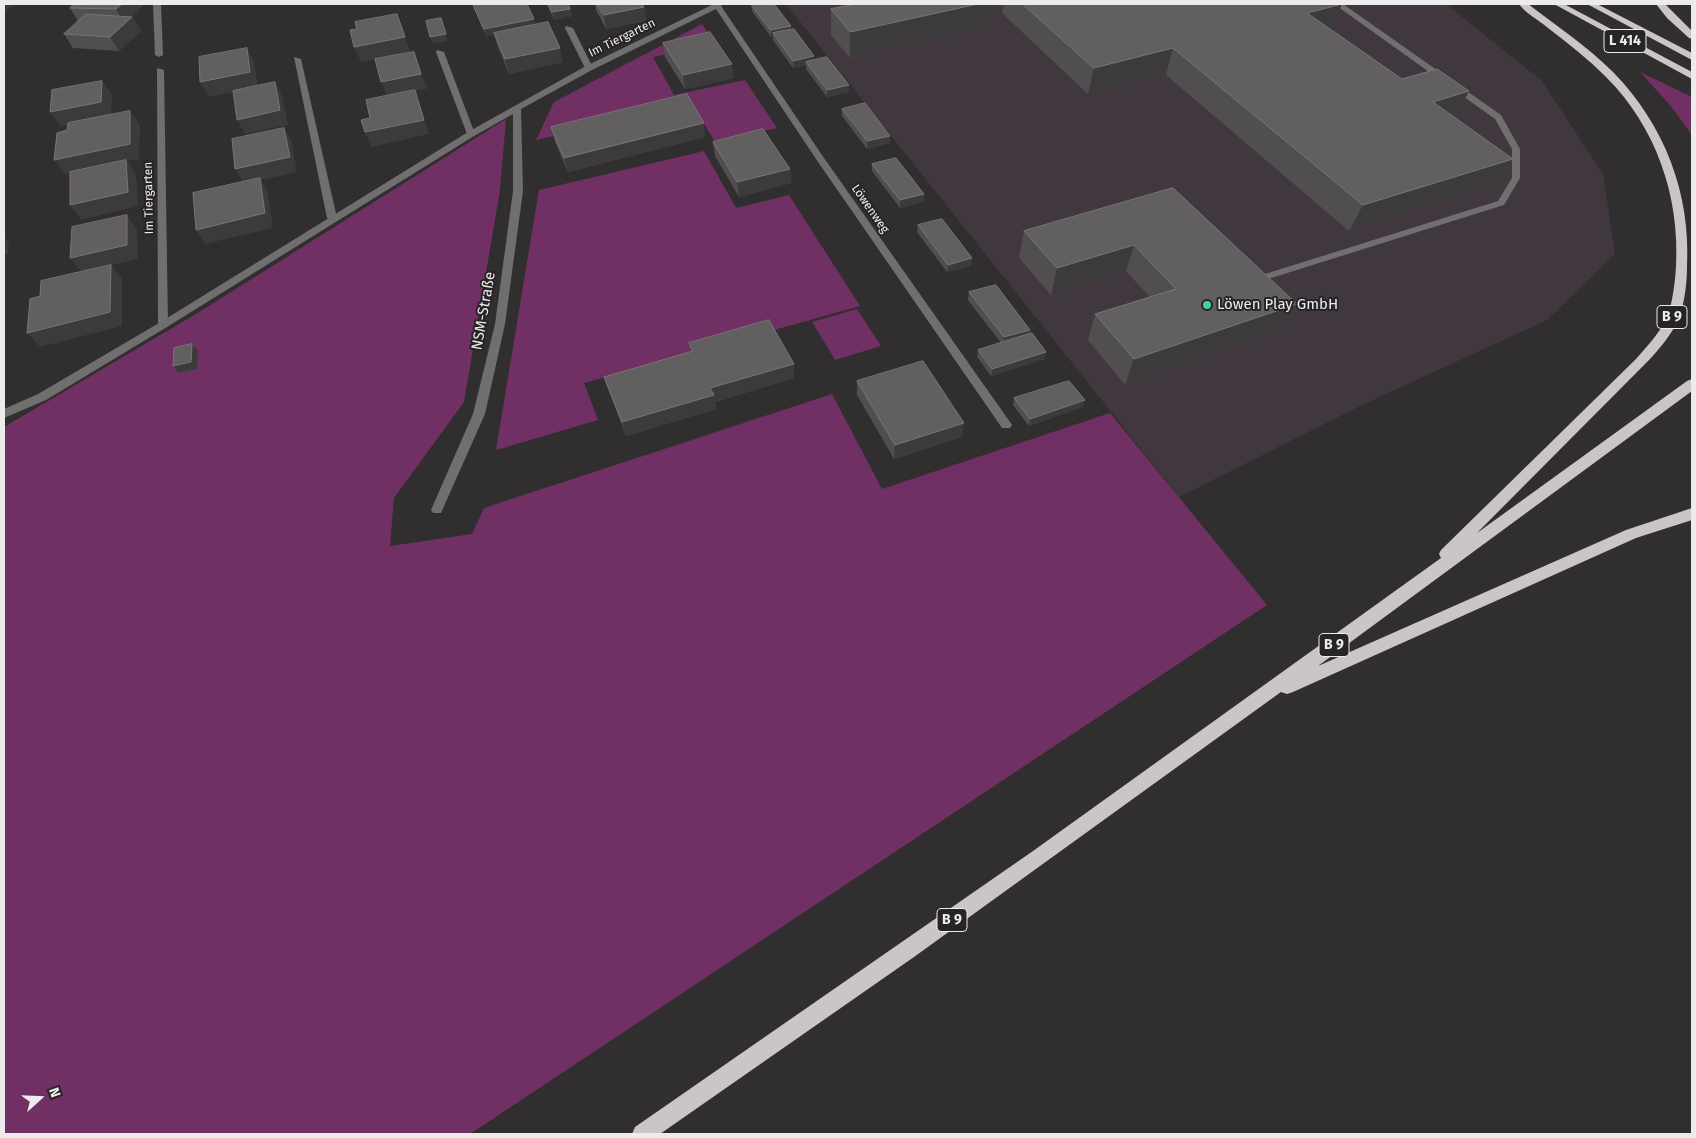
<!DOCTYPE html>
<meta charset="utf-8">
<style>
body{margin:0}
#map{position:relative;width:1696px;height:1138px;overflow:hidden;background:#312e30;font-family:"Fira Sans",sans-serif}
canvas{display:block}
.frame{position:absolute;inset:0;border:5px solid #eeebed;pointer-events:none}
.north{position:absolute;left:15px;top:1073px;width:50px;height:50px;-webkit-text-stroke:4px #272427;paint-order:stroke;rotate:70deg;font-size:14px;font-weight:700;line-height:20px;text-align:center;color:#eeebed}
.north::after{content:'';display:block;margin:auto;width:18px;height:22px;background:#eeebed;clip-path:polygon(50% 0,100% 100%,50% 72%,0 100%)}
</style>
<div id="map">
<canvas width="1696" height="1138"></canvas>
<div class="frame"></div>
<div class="north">N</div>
</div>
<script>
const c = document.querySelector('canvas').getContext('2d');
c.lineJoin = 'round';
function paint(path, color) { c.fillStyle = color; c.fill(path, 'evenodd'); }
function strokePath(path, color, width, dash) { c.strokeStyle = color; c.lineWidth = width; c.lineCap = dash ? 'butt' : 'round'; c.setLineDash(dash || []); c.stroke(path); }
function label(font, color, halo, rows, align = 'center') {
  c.font = font + ' "Fira Sans",sans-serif'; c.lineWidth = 4; c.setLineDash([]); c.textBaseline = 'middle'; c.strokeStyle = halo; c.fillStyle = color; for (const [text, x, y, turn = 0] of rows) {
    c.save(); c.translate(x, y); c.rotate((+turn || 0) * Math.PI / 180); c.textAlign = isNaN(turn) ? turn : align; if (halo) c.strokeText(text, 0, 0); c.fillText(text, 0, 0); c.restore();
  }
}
paint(new Path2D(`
 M786,4H1446L1542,81L1603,174L1615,254L1547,320L1362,405L1179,497Z`), '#40383e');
paint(new Path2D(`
 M702,24L716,44L653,57L674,95L745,80L777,128L715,142L693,105L536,140L554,102Z
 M1640,72L1692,97V135L1670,105Z
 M506,119L500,190L464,402L394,498L390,546L472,534L484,508L832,394L882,489L1110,413L1267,605L470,1134H4V427L196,314Z
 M704,151L736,208L789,195L860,306L584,383L598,420L496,450L539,190Z
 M857,309L881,346L835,360L812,322Z`), '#703063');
paint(new Path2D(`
 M153,4H161L163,55L159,57L155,55Z
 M1334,4H1343L1501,115L1520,149V178L1504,205L1268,279L1263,276L1265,274L1498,201L1512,178V149L1495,119Z
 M566,26L573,28L593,68L592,70L585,68L565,28Z
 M437,50L444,52L475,134L474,136L467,134L436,52Z
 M294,57L301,59L337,218L332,221L327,218Z
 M157,68L164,70L168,325L163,329L158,325Z`), '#706e6f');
paint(new Path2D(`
 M714,4H724L721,6L824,158L1010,422L1012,425L1010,428H1002L816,159L716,9L592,70L521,109L523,191L505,324L485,414L441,513H433L431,510L473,414L495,324L513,191V114L474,136L167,327L46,400L4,418V409L38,394L159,323L468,132L586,66Z`), '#706e6f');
paint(new Path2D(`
 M1519,4H1528C1557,26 1588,47 1614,73C1665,126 1691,194 1687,267C1687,281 1685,298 1681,312C1676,329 1662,346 1650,359L1477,533L1687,381L1692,379V391L1318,666L1626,530L1692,508V520L1636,538L1293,692L1287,694L1281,692L914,957L660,1134H632L635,1127L1033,851L1441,558L1439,554L1441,550L1636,359C1648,345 1663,330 1669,312C1673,298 1675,282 1676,267C1680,196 1656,127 1606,77C1588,59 1568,43 1548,28C1539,20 1525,13 1519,4Z
 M1554,4H1564L1692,72V79Z
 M1587,4H1597L1692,53V60Z
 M1656,4H1665L1692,31V39L1689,38L1667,18Z`), '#c9c5c8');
paint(new Path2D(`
 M144,4L132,17L141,31L119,51L73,48L64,34L78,21L70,8Z
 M473,4L536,25L563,62L509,74L498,47L494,34L486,36Z
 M547,4H568L570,9L572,16L554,20Z
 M595,4H642L644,7L646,21L606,29L596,10Z
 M751,4L791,26V29L814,60L849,92L827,97L806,69V65L793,68L773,40V37H771L752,11Z
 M857,4H1341L1331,30L1402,79L1469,91L1455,118L1513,159L1496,185L1349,231L1166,75L1088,94L1002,13L991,16L990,26L850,58L831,35V9Z
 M663,43L734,78L685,89L665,57Z
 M842,109L890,143L867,149L842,116Z
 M551,127L705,137L568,172L555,142Z
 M713,142L790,169L791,183L739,197L715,156Z
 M872,164L924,194V202L900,208L872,171Z
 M1173,188L1284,330L1125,385L1088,340L1095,314L1150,297L1126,271L1051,295L1019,258L1024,231Z
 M918,225L972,258L971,266L947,272L917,232Z
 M969,292L1030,330V334L1045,359L991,376L977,357L978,350L1001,343L968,300Z
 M689,343L794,378L715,402L716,409L626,436L609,391L604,377L691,352Z
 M857,381L962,437L894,459L857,395Z
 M1014,398L1083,407L1029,426L1013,405Z`), '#514e50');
paint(new Path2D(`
 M4,4H15L4,13Z
 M122,4H144L125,24L116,9Z
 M978,4H1004L1002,13L991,16L990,26L850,58V32Z
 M1342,4L1331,30L1307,13Z
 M644,7L646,21L606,29L604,15Z
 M570,9L572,16L554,20L552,12Z
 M397,14L410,52L361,62L354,47Z
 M132,17L141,31L119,51L110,37Z
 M534,19L536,26L486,36L484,29Z
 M443,25L448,41L433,44L430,37Z
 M791,26V33H773V37H771V30Z
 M247,48L254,62L258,87L209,97L200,82Z
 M560,48L563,62L509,74L505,59Z
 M1173,48L1166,75L1088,94L1094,68Z
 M414,52L427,89L415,91L420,105L429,134L371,147L365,132L387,97L381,82Z
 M814,56L815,63L806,62V65L793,68V61Z
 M732,64L734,78L685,89L683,75Z
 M102,81L112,95L111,117L61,127L50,112Z
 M275,82L282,96L288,125L245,134L237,120Z
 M849,85V92L827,97V90Z
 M1469,91L1455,118L1433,102Z
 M130,111L140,125L139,159L127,161L136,174L138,206L81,220L70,205L126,161L65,174L54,160Z
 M704,123L705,137L568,172L564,158Z
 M284,128L292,142L297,172L261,180L268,193L273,228L205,244L196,230L244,184L235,169Z
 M890,136V143L867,149V141Z
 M1513,159L1496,185L1349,231L1363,205Z
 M790,169L791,183L739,197L737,182Z
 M924,194V202L900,208V200Z
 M127,215L137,229L138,259L111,265L122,279V326L40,347L27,333L82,272L70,258Z
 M4,237L9,243L8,254L4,255Z
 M1134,245L1126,271L1051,295L1057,268Z
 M972,258L971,266L947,272L948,265Z
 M1297,304L1284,330L1125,385L1134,359Z
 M1030,330L1029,337L1003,345L1004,337Z
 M192,344L198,351L197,369L178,373L173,366Z
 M1046,352L1045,359L991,376L992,369Z
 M794,364V378L715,402L716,409L626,436L622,422L710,388Z
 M1085,400L1083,407L1029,426L1030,419Z
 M964,423L962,437L894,459L895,445Z`), '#3d3a3c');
const building = new Path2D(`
 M74,4H122L116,9L70,8Z
 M473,4H527L534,19L484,29Z
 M548,4H568L570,9L552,12Z
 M597,4H642L644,7L604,15Z
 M751,4H774L791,26L771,30Z
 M857,4H978L850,32L831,9Z
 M1023,4H1342L1307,13L1402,79L1437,69L1469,91L1433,102L1513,159L1363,205L1173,48L1094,68Z
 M86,14L132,17L110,37L64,34Z
 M397,14L405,37L354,47L350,30L357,29L355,22Z
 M441,18L446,34L430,37L426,21Z
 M548,22L560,48L505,59L494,33Z
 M794,29L814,56L793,61L773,33Z
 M710,32L732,64L683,75L663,43Z
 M247,48L250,72L200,82L199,57Z
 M414,52L421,74L381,82L375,59Z
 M827,57L849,85L827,90L806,62Z
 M102,81L101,102L50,112L52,90Z
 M275,82L280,110L237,120L233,91Z
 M415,90L424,120L365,132L361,120L370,118L366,100Z
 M687,94L704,123L564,158L551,127Z
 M865,103L890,136L867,141L842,109Z
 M130,111V144L54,160L57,133L67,130L68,123Z
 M284,128L290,157L235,169L232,139Z
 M763,129L790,169L737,182L713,142Z
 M896,158L924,194L900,200L872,164Z
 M126,160L128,192L70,205V172Z
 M260,178L265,213L196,230L193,193Z
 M1173,188L1297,304L1134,359L1095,314L1176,289L1134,245L1057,268L1024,231Z
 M127,215V245L70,258L72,227Z
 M942,219L972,258L948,265L918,225Z
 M111,265L110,312L27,333L30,299L40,296L41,281Z
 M996,285L1030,330L1004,337L969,292Z
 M769,320L794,364L710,388L714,395L622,422L604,377L693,351L689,343Z
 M1032,333L1046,352L992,369L978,350Z
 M192,344L191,362L173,366L174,348Z
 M923,361L964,423L895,445L857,381Z
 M1069,381L1085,400L1030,419L1014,398Z`);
paint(building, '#625f61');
strokePath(building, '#787577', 1);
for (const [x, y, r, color] of [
 [1207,305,5,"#3ed4a2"]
]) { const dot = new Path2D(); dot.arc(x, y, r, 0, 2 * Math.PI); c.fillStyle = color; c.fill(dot); strokePath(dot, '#272427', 2); }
label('12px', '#eeebed', '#272427', [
 ["Im Tiergarten",622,38,-26],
 ["Im Tiergarten",149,198,-91],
 ["Löwenweg",870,209,55]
]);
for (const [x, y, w] of [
 [1625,41,42],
 [1672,317,30],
 [1334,645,30],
 [952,920,30]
]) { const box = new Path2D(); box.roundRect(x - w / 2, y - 11.5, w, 23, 4); c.fillStyle = '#272427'; c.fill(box); strokePath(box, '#eeebed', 1); }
label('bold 14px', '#eeebed', null, [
 ["L 414",1625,41],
 ["B 9",1672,317],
 ["B 9",1334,645],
 ["B 9",952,920]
]);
label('15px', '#eeebed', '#272427', [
 ["Löwen Play GmbH",1217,305]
], 'left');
label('15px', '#eeebed', '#272427', [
 ["NSM-Straße",484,311,-80]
]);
</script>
